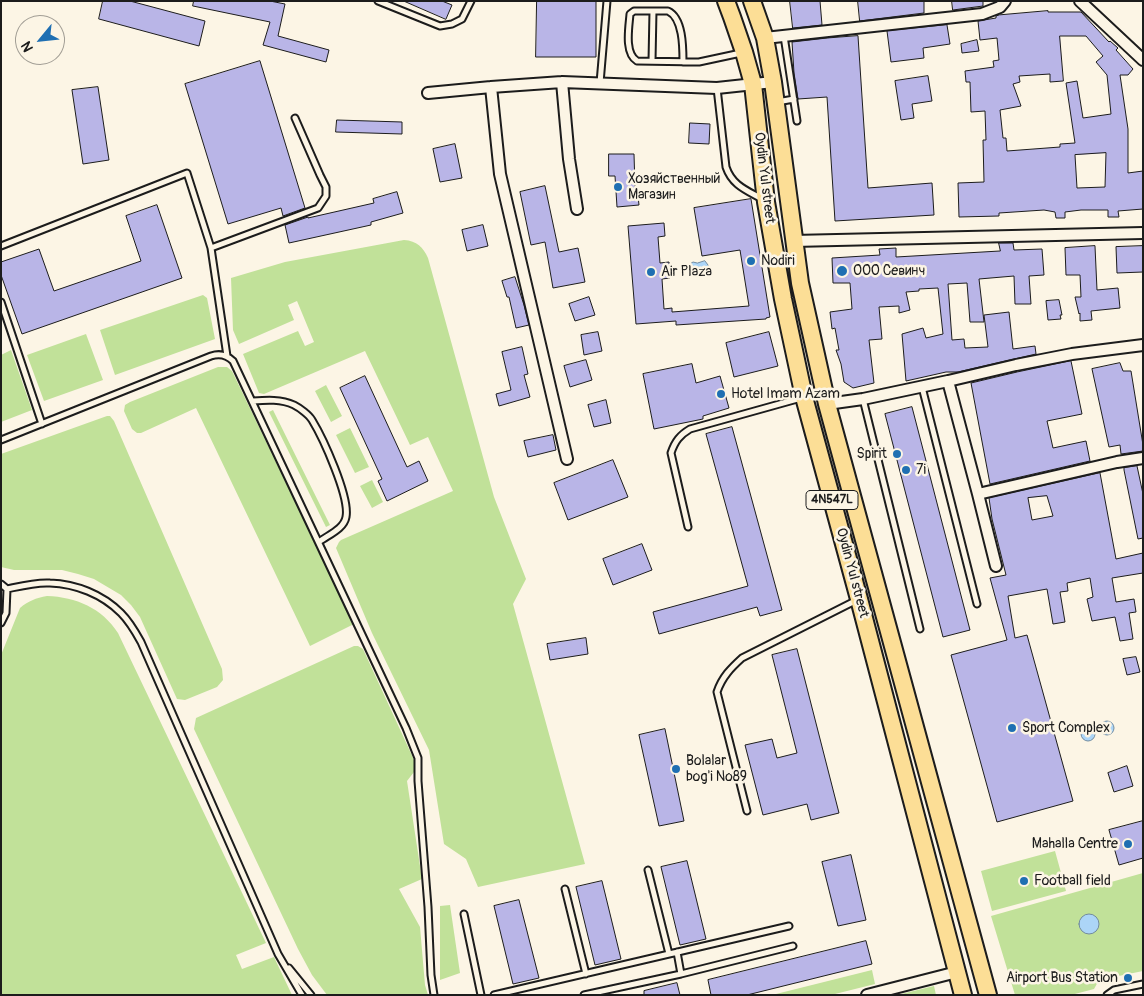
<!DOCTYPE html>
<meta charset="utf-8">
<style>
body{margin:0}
#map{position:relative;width:1144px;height:996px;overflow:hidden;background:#fcf5e5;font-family:Pangolin,sans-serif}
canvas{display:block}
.frame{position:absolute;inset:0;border:2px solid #1c1c1c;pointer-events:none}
.north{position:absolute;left:15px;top:15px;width:50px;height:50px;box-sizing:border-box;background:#fcf5e5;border:1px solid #a29e95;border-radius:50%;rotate:242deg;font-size:14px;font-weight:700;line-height:20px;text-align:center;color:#1c1c1c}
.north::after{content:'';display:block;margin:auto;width:18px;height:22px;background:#1f6fb2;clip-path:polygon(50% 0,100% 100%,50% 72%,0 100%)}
</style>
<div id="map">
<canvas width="1144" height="996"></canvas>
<div class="frame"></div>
<div class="north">N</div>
</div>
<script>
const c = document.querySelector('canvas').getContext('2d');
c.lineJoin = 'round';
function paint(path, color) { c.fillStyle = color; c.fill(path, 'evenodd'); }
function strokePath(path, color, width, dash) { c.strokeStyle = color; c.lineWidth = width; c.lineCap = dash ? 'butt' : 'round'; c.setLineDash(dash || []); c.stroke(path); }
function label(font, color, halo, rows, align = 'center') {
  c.font = font + ' Pangolin,sans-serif'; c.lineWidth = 5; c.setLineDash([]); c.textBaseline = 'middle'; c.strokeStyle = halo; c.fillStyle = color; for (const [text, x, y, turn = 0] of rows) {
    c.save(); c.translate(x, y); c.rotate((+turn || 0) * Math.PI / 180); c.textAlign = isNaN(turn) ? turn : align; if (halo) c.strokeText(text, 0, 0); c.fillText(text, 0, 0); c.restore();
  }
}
paint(new Path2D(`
 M404,240C417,241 423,247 428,258L494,497L526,579L513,604L585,864L478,887L466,859L444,844L429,750L372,633L336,548L339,542L341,540L453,491L428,437L410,445L365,351L264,394L259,393L243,354L298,331L305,346L314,342L297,301L288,305L294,320L239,344L233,330L231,278L285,262Z
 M203,295L207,298L215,339L115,375L100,330Z
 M86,334L103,380L44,401L27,355Z
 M11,350L32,410L1,422V355Z
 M218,367H227L232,371L354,624L310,646L196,408L141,433H137L132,429L124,411L125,405L130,402Z
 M326,385L342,416L331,422L315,391Z
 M273,410L330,525L326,527L269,412Z
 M107,416H110L114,421L222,669L223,680L217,687L185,700L177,699L140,617L131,605L121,595L94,579L78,574L62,570H14L1,567V454Z
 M350,428L369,467L355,473L336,435Z
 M372,480L383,502L372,508L360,486Z
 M47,596C76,597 102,608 118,633L266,943L236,955L242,969L274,957L292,995H1V655L20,608C28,601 36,598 47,596Z
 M354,646H358L363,649L415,762L414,772L407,781L422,879L399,889L420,927L425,985L428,995H327L312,975L298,949L194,729L196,718Z
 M1055,851L1066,891L992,911L981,871Z
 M1143,873V971L1099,980L1094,989L1071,995H1015L991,916Z
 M450,905L460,973L440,980V906Z
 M872,970L875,984L831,995H772Z
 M934,986L936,995H897Z`), '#c1e199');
const water = new Path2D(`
 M705,261L708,265L709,269C703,275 698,276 690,273L688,268L690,264L693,262L697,263Z
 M1100 728a7 7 0 1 1 14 0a7 7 0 1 1-14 0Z
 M1081 734a7 7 0 1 1 14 0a7 7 0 1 1-14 0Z
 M1079 924a10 10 0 1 1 20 0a10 10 0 1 1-20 0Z`);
paint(water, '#acd5f7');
strokePath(water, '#728b9f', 1);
const building = new Path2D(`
 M103,1H130L205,21L199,46L99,19Z
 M194,1H270L285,4L278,36L329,50L326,62L263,45L270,22L193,6Z
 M404,1H442L452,5L446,19Z
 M537,1H596V57H536Z
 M790,1H820L822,25L793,28Z
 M858,1H924V13L860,21Z
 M952,1H983V6L953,10Z
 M1048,11V12H1081L1109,42L1110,41L1118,48L1116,50L1133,69L1128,75H1120L1128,129V173L1143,171V209L1118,211L1119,217H1108V210H1081L1065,212V218H1056L1055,212L1044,210L999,213V216L959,217L958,183L984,182L983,140H986L985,111L971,112L970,82H966L965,71L994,67L993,61L999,60L997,38L980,40L978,21L996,18V16L999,15ZM1060,36H1086L1103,56L1096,62L1107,75L1111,114L1083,118L1077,81L1066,83L1075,143L1060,144V147L1007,151L1006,138H1003L1000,110L1021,106L1013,84L1020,82L1019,76L1050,74V82L1063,81ZM1106,153L1105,187L1077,188L1075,155Z
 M947,25L950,44L923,48L924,58L891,62L887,31Z
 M858,36L868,188L932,183L934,215L835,221L827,97L798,99L794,73L792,42L827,38Z
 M977,40L979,51L962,53L961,44Z
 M260,61L305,208L283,216L281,208L228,224L185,84Z
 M928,76L932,101L912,104L914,118L901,120L895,81Z
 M98,87L109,160L83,164L72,90Z
 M337,120L402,122V134L336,132Z
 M690,123L710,124L709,144L689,143Z
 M455,144L462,178L440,182L433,149Z
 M609,154H634L635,187H637L639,205L617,207L615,176H609Z
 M545,186L559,252L578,248L585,282L553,288L545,242L531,245L520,192Z
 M397,192L403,213L371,222V225L289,243L285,225L308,217V218L374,203L373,199Z
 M751,199L770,317L766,318V319L676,325V321L636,324L628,226L664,223L665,236L658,237L660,263L669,262L670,278L662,279L664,309L672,308V312L749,306L740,250L702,256L694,208Z
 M157,205L182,278L22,334L1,275V262L39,249L54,291L141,261L126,216Z
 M483,225L488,246L467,251L462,230Z
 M999,243H1013L1014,250L1042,249L1044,275L1029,276L1031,304H1015L1014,276L979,279L984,322H970L967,283L948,284L952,340L964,339L965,348L988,347L984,315L1009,312L1013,349L1035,346L1036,354L958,372H946L906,381L902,334L923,328L926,338L943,334L938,288L919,289V291L906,292L910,310L899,313V306L879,307L882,339L869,340L874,383L853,388L844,382L841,364L836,350H839L835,328L832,329L830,312L852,309L850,283H833L832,258L880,255L879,249L896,248V257L1000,251Z
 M1095,246L1097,290L1118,288L1120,308L1091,311L1092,320L1080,321V313L1079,314L1075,297H1081L1080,275H1066L1065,248Z
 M1143,246V272L1117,273L1116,247Z
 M515,277L524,305L529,325L516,328L509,297H507L502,281Z
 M589,297L595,315L575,321L569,304Z
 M1059,300L1062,315H1060L1061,319L1048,320L1046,301Z
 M598,332L602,351L584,355L581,335Z
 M769,332L778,366L734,377L726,343Z
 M522,347L528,374L524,375L530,397L499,406L496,394L511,390L502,352Z
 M586,360L592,380L570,387L564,366Z
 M1071,361L1082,414L1047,421L1053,448L1086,441L1090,461L990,484L971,383L1017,372Z
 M1120,363L1123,371H1131L1143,445V451L1121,454L1120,445L1109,447L1092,369Z
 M692,364L696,383L720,376L729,408L703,416V419L654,429L643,374Z
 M365,376L407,467L419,461L428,481L387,501L378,481L382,479L340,388Z
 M606,400L611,423L594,427L588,405Z
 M912,407L970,630L943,637L885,414Z
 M732,427L782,610L760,616L757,607L659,634L653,612L748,586L706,434Z
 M553,435L556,450L528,457L524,441Z
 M613,460L628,497L568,520L554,483Z
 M1137,466L1143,494V538L1138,539L1124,470V468Z
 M1100,473L1116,559L1143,553V573L1112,578L1116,602L1134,599L1136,612L1129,613L1133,639L1120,641L1115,617L1092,621L1087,599L1093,597L1090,578L1067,583L1068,591L1060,592L1065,622L1053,624L1047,589L1008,596L1015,638L1027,635L1073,801L997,822L951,655L1007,640L990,578L1006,575L992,519L989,498ZM1047,496L1053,516L1032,520L1028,498Z
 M642,544L652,570L613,585L603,559Z
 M586,638L588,654L550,660L547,644Z
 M797,649L839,813L811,820L807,804L763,815L745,745L772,739L777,758L797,753L772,655Z
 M1136,657L1140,672L1127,675L1123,659Z
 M665,729L684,821L659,826L639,735Z
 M1127,766L1133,786L1114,792L1108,773Z
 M1143,821V858L1119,865L1109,830Z
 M851,855L866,920L838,926L822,862Z
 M687,861L706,939L680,945L661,867Z
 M602,881L621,959L595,965L576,887Z
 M519,900L539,978L513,984L494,906Z
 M866,941L872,964L747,995H711L708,980Z
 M677,983L680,995H644V991Z`);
paint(building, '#b9b5e7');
strokePath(building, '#1c1c1c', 1);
const lane = new Path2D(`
 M378,1L440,26L452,24L462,19L471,1
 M784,36L797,121
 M652,61L653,11
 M683,62C683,47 683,18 668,11H634L630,14C629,27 624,53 637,61L699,62L741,53
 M600,83L607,1
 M717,88L726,167C732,185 746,190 762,199
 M777,102L794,99
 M1,246L187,173L211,248L227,356
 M211,248L318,208L326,196V187L320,175L295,118
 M1,302L42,424
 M922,387L977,604
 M863,399L920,629
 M253,401C267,400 281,399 294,405C300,408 309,415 312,420C323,438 350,497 346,517C344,529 328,535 319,542
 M1,440L211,356C220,353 227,355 233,361L406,728L418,758V781L428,907L431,975L434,995
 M688,527L671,453C675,441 680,435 690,429L801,398
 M1,584L7,589
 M7,589C21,586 36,582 50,583C76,584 102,594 121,613C129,621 135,631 141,642L278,954L302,995
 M1,623L6,613L7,589
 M747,811L717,692C722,677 731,668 742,658L857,600
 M648,870L669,954
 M565,889L586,974
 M464,914L481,995
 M677,952L681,974
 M289,968L311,995
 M494,995L789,926
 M584,995L681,974L793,946
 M1107,995L1114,990L1143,984`);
const street = new Path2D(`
 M1080,1L1143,60
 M765,38L982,14L1000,7L1005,1
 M562,82L569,159L577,209
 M491,87L500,174L567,459
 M428,93L491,87L562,82L717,88L773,82
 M793,241L1143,233
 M948,381L1016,365L1072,354L1143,345
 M827,404L863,399L948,381L978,494L996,566
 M978,494L1117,462L1143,458
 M867,995L957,972`);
const primary = new Path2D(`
 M726,1L732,17L744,52L753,84L766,202L783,299L804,397L859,599L963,995
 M752,1L765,38L773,82L800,283L827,404L988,995`);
strokePath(lane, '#1c1c1c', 9);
strokePath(street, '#1c1c1c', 14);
strokePath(primary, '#1c1c1c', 20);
strokePath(lane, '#fcf5e5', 5);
strokePath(street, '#fcf5e5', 10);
strokePath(primary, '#fcde96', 16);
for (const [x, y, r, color] of [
 [618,187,5,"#1f6fb2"],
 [751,261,5,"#1f6fb2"],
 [842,271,6,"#1f6fb2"],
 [651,272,5,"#1f6fb2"],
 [721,394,5,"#1f6fb2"],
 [897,454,5,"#1f6fb2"],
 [906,470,5,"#1f6fb2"],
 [1012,728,5,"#1f6fb2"],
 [676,769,5,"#1f6fb2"],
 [1128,844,5,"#1f6fb2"],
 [1024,881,5,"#1f6fb2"],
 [1128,978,5,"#1f6fb2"]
]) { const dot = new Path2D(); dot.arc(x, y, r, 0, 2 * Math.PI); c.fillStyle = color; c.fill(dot); strokePath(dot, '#fcf5e5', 2); }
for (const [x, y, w] of [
 [832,500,52]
]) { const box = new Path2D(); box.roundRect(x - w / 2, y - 9.5, w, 19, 4); c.fillStyle = '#fcf5e5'; c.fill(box); strokePath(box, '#1c1c1c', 1); }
label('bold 12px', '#1c1c1c', null, [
 ["4N547L",832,500]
]);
label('14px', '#1c1c1c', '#fcf5e5', [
 ["Oydin Yul street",764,178,83],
 ["Oydin Yul street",852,573,75]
]);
label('14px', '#1c1c1c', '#fcf5e5', [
 ["Хозяйственный",628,179],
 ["Магазин",628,195],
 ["Nodiri",761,261],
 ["ООО Севинч",853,271],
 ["Air Plaza",661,272],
 ["Hotel Imam Azam",731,394],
 ["Spirit",887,454,"right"],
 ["7i",916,470],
 ["Sport Complex",1022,728],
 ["Bolalar",686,761],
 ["bog'i №89",686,777],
 ["Mahalla Centre",1118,844,"right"],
 ["Football field",1034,881],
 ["Airport Bus Station",1118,978,"right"]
], 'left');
</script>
